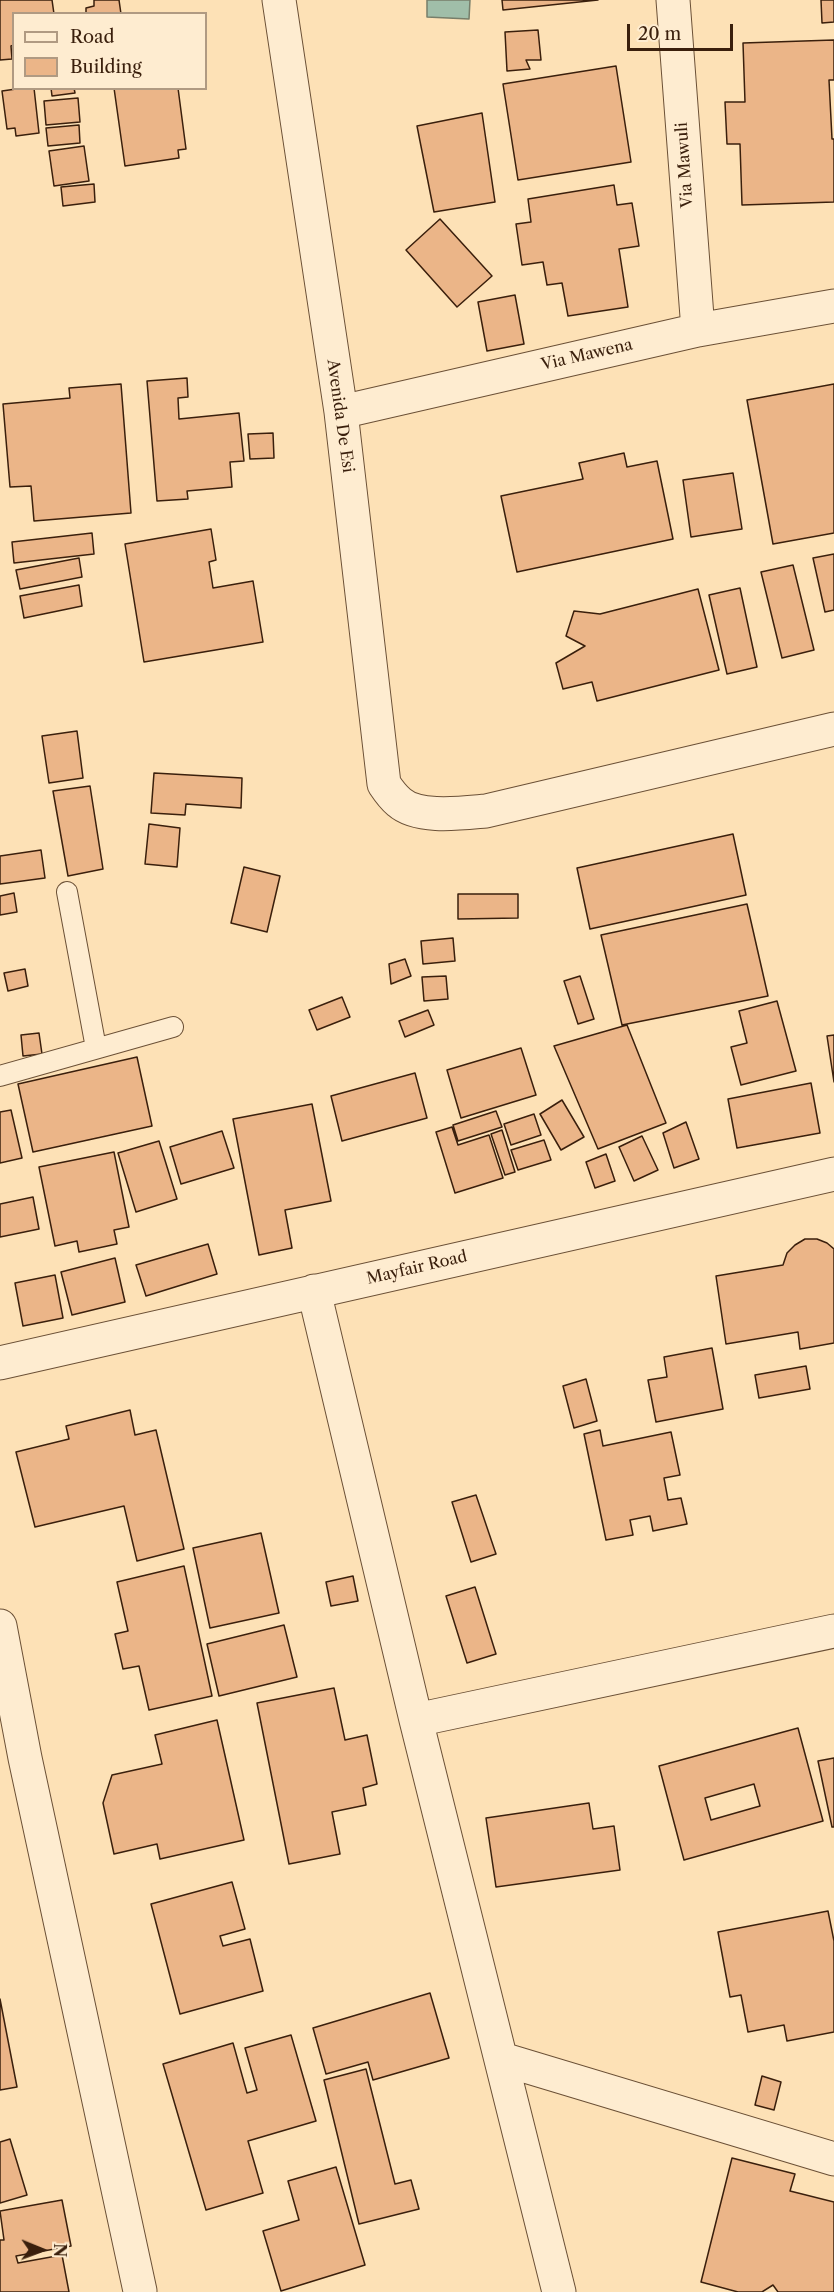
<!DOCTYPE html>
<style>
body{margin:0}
#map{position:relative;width:834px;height:2292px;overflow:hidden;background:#fde1b6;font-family:"Libre Caslon Text",serif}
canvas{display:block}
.legend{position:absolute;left:12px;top:12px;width:195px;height:78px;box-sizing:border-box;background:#feecd0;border:2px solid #b09a82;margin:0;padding:8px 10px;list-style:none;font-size:18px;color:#3a1f0c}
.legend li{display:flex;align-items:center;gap:12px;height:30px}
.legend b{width:30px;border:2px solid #b09a82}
.north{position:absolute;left:12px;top:2220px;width:60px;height:60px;-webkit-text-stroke:4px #feecd0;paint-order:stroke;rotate:91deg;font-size:16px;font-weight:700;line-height:24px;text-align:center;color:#3a1f0c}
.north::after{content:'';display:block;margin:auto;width:21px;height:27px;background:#3a1f0c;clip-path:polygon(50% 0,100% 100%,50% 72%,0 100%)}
.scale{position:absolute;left:627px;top:24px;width:106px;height:27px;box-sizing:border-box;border:3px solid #3a1f0c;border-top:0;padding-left:8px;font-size:18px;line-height:21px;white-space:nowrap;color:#3a1f0c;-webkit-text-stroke:4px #feecd0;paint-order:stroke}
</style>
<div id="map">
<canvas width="834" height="2292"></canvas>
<ul class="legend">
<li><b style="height:8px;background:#feecd0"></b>Road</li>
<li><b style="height:16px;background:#ebb588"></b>Building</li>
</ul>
<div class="north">N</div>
<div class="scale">20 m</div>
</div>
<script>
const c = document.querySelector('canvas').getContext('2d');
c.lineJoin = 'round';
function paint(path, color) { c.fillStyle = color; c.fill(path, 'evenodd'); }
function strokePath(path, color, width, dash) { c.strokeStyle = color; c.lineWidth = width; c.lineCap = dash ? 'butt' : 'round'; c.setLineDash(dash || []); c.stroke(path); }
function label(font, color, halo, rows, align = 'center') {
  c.font = font + ' "Libre Caslon Text",serif'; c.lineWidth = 4.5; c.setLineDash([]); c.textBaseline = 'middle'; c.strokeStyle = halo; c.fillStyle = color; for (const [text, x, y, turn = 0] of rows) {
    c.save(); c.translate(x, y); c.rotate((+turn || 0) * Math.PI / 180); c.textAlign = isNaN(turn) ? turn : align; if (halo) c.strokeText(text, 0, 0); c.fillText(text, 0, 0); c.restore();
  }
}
const water = new Path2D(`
 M427,0H470L469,19L427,17Z`);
paint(water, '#a0bea9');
strokePath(water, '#777e6a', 1.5);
const building = new Path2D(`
 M0,0H52L54,14H14V45L11,46L12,59L0,60Z
 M94,0H119L121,14H86V8L94,6Z
 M502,0H598L503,10Z
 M821,0H834V22L822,23Z
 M538,30L541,60H526L530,69L507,71L505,32Z
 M834,40V80H829L832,139H834V202L742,205L740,144H727L725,102H745L743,43Z
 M616,66L631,162L518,180L503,84Z
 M23,88H34L39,133L16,136L15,128L7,129L2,91Z
 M51,88H74L75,93L52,96Z
 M114,88H178L186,149L178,150L179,158L125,166Z
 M78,98L80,122L46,125L44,101Z
 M482,113L495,202L434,212L417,126Z
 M79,125L80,143L48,146L46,128Z
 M84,146L89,181L54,186L49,151Z
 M94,184L95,202L63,206L61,187Z
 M614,185L617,205L632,203L639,246L619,249L628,307L568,316L562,283L547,285L543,262L522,265L516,224L531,222L528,199Z
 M440,219L492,276L457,307L406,250Z
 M515,295L524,344L487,351L478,302Z
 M187,378L188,397L178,398L179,419L239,413L244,461L230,462L232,487L187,491L188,499L157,501L147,381Z
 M121,384L131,513L34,521L31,486L10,487L3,404L70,398L69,388Z
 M834,384V533L773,544L747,400Z
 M273,433L274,458L250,459L248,434Z
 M624,453L627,467L657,461L673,539L517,572L501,496L583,479L579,463Z
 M733,473L742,529L691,537L683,480Z
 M211,529L216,560L209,562L213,588L253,581L263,642L144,662L125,544Z
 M92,533L94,554L14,563L12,542Z
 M834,554V610L825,612L813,558Z
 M79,558L82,577L20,589L16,570Z
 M793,565L814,650L782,658L761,572Z
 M79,585L82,606L24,618L20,596Z
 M740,588L757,667L727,674L709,595Z
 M698,589L719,670L597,701L592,682L563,689L556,663L585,646L566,636L574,611L600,614Z
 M77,731L83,778L49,783L42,736Z
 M154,773L242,778L241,808L186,804L185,815L151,813Z
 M90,786L103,869L68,876L53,791Z
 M149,824L180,828L177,867L145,864Z
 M733,834L746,895L590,929L577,868Z
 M41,850L45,878L0,884V856Z
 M244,867L280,876L267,932L231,923Z
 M14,893L17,912L0,915V896Z
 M458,894H518V918L458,919Z
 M747,904L768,996L622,1025L601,935Z
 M453,938L455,961L423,964L421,941Z
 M405,959L411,976L391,984L389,964Z
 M25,969L28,986L8,991L4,973Z
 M446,976L448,999L424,1001L422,977Z
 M580,976L594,1019L578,1024L564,981Z
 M342,997L350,1017L317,1030L309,1010Z
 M777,1001L796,1071L741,1085L731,1047L747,1043L739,1011Z
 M428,1010L434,1025L405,1037L399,1021Z
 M627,1025L666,1123L598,1149L554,1046Z
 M39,1033L42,1054L23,1056L21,1035Z
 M834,1035V1082L827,1036Z
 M521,1048L536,1095L461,1118L447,1070Z
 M137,1057L152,1126L33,1152L18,1084Z
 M415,1073L427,1118L342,1141L331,1096Z
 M811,1083L820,1133L737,1148L728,1099Z
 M562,1100L584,1137L561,1150L540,1114Z
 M312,1104L331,1201L285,1210L292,1248L259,1255L233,1119Z
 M11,1110L22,1158L0,1163V1112Z
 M496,1111L502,1127L458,1141L453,1125Z
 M534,1114L541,1135L511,1145L504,1124Z
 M686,1122L699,1159L674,1168L663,1133Z
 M452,1127L458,1145L489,1135L503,1178L455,1193L436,1132Z
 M502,1130L515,1172L505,1175L491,1134Z
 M222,1131L234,1168L181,1184L170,1147Z
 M642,1136L658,1170L634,1181L619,1147Z
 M544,1140L551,1160L518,1170L511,1150Z
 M159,1141L177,1199L136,1212L118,1153Z
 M114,1152L129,1227L114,1230L117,1244L79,1252L77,1241L55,1246L39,1167Z
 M606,1154L615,1181L595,1188L586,1162Z
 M33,1197L39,1229L0,1237V1204Z
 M805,1239H817L827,1243L834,1249V1343L800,1349L798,1332L726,1344L716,1276L783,1265L787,1253L795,1245Z
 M208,1244L217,1274L146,1296L136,1265Z
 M115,1258L125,1302L72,1315L61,1272Z
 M55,1275L63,1318L23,1326L15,1283Z
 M712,1348L723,1409L656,1422L648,1380L667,1377L664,1357Z
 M806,1366L810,1389L759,1398L755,1375Z
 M586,1379L597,1421L574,1428L563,1386Z
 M130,1410L135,1435L156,1430L184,1549L137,1561L124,1506L35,1527L16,1452L69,1439L66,1426Z
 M600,1430L603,1446L671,1432L680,1475L664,1478L668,1500L681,1498L687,1524L653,1531L650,1516L630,1520L633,1535L606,1540L584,1434Z
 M476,1495L496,1554L471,1562L452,1502Z
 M261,1533L279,1613L210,1628L193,1548Z
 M184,1566L212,1696L149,1710L139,1666L123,1669L115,1634L128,1631L117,1582Z
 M353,1576L358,1601L331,1606L326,1582Z
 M475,1587L496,1654L467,1663L446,1596Z
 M284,1625L297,1677L219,1696L207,1644Z
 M334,1688L345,1740L367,1735L377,1784L363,1788L366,1805L332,1812L340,1854L289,1864L257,1703Z
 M217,1720L244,1840L160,1859L157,1844L114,1854L103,1803L112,1775L162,1764L155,1735Z
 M798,1728L823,1821L684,1860L659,1766ZM754,1784L760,1806L711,1820L705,1798Z
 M834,1758V1827H832L818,1761Z
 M589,1803L593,1829L614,1826L620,1870L496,1887L486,1818Z
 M232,1882L245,1929L220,1936L223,1946L250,1939L263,1991L180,2014L151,1904Z
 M828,1911L834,1941V2032L787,2041L784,2025L748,2032L741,1995L730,1997L718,1932Z
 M430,1993L449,2058L373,2080L368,2062L326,2074L313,2028Z
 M0,1999L17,2087L0,2090Z
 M291,2035L316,2121L248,2141L263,2193L206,2210L163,2064L233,2043L247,2093L257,2090L245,2048Z
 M366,2069L395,2184L411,2180L419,2209L359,2224L324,2080Z
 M762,2076L781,2082L774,2110L755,2105Z
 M10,2139L27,2195L0,2203V2142Z
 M732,2158L795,2174L790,2191L834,2202V2292H778L773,2285L762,2292H738L701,2282Z
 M336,2167L365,2265L281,2291L263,2231L299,2220L288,2181Z
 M62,2200L71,2246L16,2256L18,2263L62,2255L69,2292H0V2240H4L0,2211Z`);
paint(building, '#ebb588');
strokePath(building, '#3a1f0c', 1.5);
const service = new Path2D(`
 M67,892L96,1048
 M0,1076L173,1027`);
const minor = new Path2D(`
 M279,0L341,412L384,784C388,790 393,797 399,802C418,819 462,813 486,811L834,729
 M673,0L698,330
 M341,412L698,330L834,306
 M314,1291L416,1720L559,2292
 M0,1363L834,1174
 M0,1626L25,1758L140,2291
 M416,1720L834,1631
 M502,2059L834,2159`);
strokePath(service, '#6b5036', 22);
strokePath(minor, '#6b5036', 35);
strokePath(service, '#feecd0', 20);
strokePath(minor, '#feecd0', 33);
label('16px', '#3a1f0c', '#feecd0', [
 ["Via Mawuli",685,165,-94],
 ["Via Mawena",587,355,-13],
 ["Avenida De Esi",340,416,82],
 ["Mayfair Road",417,1268,-13]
]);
</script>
